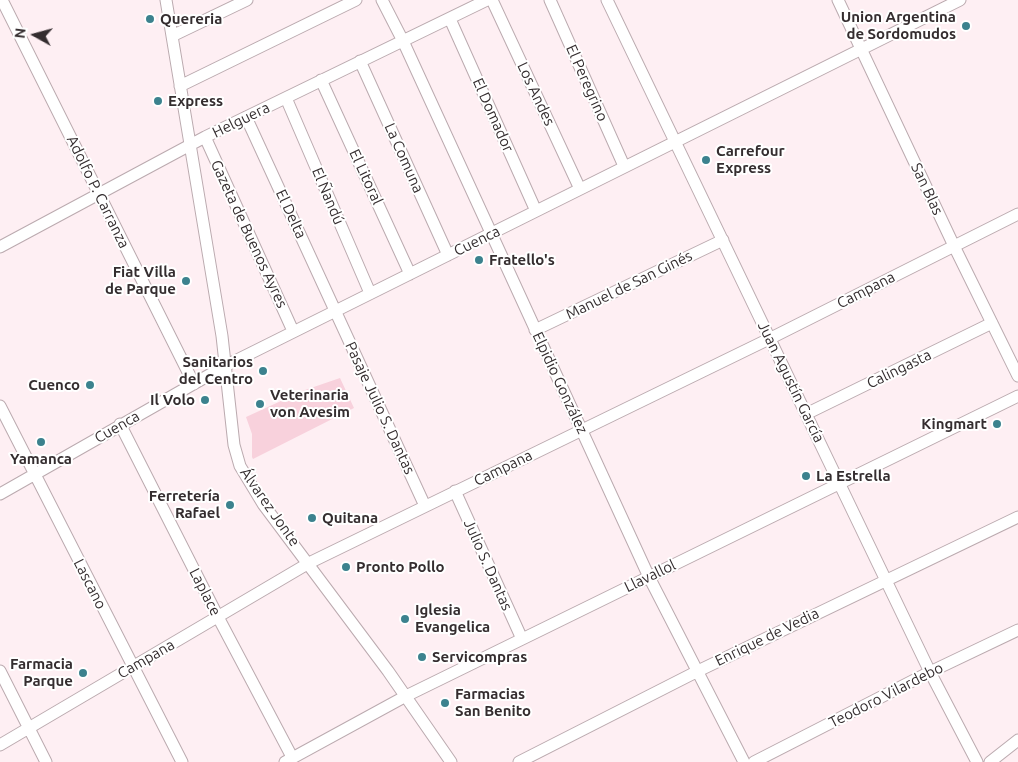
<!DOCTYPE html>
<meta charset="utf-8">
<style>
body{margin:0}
#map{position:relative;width:1018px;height:762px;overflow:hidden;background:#feeff3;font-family:Ubuntu,sans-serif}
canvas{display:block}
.north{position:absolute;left:10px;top:10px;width:50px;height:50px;-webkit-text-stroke:4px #fff;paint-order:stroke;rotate:277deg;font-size:14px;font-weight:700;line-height:20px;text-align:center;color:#342d2f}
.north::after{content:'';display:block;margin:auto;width:18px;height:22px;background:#342d2f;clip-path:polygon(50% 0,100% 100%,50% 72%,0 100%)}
</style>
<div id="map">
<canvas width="1018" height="762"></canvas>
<div class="north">N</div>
</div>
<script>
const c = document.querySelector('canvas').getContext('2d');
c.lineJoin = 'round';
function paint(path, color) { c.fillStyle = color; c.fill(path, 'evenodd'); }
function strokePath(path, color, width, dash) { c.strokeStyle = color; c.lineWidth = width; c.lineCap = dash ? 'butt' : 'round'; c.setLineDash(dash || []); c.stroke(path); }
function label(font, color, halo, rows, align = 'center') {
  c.font = font + ' Ubuntu,sans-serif'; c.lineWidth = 4; c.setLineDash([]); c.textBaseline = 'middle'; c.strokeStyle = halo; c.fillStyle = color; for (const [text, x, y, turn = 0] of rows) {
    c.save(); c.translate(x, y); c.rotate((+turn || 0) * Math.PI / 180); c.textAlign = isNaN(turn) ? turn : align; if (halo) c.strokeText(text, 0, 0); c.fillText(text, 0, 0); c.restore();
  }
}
paint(new Path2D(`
 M340,378L354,408L253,459L252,457V434L246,417L305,390Z`), '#f8d1dc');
const minor = new Path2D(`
 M2,0L194,384
 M166,0L222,336L234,445L240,466L263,504L388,671L451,762
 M382,0L403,41L649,577L744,762
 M492,0L580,189
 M550,0L624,166
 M607,0L930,672L977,762
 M838,0L954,246L1018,376
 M450,19L536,211
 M172,36L247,0
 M360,61L448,255
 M321,80L410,274
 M180,86L356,0
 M286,98L370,293
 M246,117L425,506
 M205,137L293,331
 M0,247L205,137L487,0
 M535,330L723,240
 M0,406L182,762
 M806,414L992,323
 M120,424L218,617L292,757
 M455,491L522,639
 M0,494L225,366L960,0
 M0,671L46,762
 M0,745L309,563L769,339L1018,214
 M285,762L406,696L1018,396
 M519,762L698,671L1018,517
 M754,762L930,672L1018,630
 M990,762L1018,740`);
strokePath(minor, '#bbaaaf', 13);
strokePath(minor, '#fff', 11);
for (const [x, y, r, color] of [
 [150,19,5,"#3c828e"],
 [966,26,5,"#3c828e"],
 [158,101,5,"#3c828e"],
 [706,160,5,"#3c828e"],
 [479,260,5,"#3c828e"],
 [186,281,5,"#3c828e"],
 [263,371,5,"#3c828e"],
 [90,385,5,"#3c828e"],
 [205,400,5,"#3c828e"],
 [260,404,5,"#3c828e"],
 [997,424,5,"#3c828e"],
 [41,442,5,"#3c828e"],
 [806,476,5,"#3c828e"],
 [230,505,5,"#3c828e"],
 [312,518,5,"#3c828e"],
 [346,567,5,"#3c828e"],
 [405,619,5,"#3c828e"],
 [422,657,5,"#3c828e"],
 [83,673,5,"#3c828e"],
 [445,703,5,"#3c828e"]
]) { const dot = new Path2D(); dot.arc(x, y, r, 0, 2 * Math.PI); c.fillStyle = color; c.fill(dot); strokePath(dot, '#fff', 2); }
label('bold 15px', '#342d2f', '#fff', [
 ["Union Argentina",956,17,"right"],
 ["de Sordomudos",956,34,"right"],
 ["Quereria",160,19],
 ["Express",168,101],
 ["Carrefour",716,151],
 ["Express",716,168],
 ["Fratello's",489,260],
 ["Fiat Villa",176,272,"right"],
 ["de Parque",176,289,"right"],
 ["Sanitarios",253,362,"right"],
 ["del Centro",253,379,"right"],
 ["Cuenco",80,385,"right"],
 ["Veterinaria",270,395],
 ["von Avesim",270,412],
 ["Il Volo",195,400,"right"],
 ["Kingmart",987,424,"right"],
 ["Yamanca",41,459,"center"],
 ["La Estrella",816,476],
 ["Ferretería",220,496,"right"],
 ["Rafael",220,513,"right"],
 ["Quitana",322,518],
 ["Pronto Pollo",356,567],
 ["Iglesia",415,610],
 ["Evangelica",415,627],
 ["Servicompras",432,657],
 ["Farmacia",73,664,"right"],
 ["Parque",73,681,"right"],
 ["Farmacias",455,694],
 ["San Benito",455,711]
], 'left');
label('15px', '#342d2f', '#fff', [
 ["El Peregrino",587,83,66],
 ["Los Andes",536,94,65],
 ["El Domador",493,115,66],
 ["Helguera",241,120,-26],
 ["La Comuna",404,158,66],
 ["El Litoral",366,177,65],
 ["San Blas",927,189,65],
 ["Adolfo P. Carranza",98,192,64],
 ["El Ñandú",328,196,67],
 ["El Delta",291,214,65],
 ["Gazeta de Buenos Ayres",249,234,65],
 ["Cuenca",477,241,-26],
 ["Manuel de San Ginés",629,285,-26],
 ["Campana",866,290,-27],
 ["Calingasta",899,369,-26],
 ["Juan Agustín García",791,382,64],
 ["Elpidio González",560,383,65],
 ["Pasaje Julio S. Dantas",380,408,65],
 ["Cuenca",117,427,-30],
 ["Campana",503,468,-26],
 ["Álvarez Jonte",270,507,55],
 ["Julio S. Dantas",488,565,66],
 ["Llavallol",650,576,-26],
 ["Lascano",90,584,63],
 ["Laplace",205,592,63],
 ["Enrique de Vedia",767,637,-26],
 ["Campana",146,659,-30],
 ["Teodoro Vilardebo",886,695,-27]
]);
</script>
